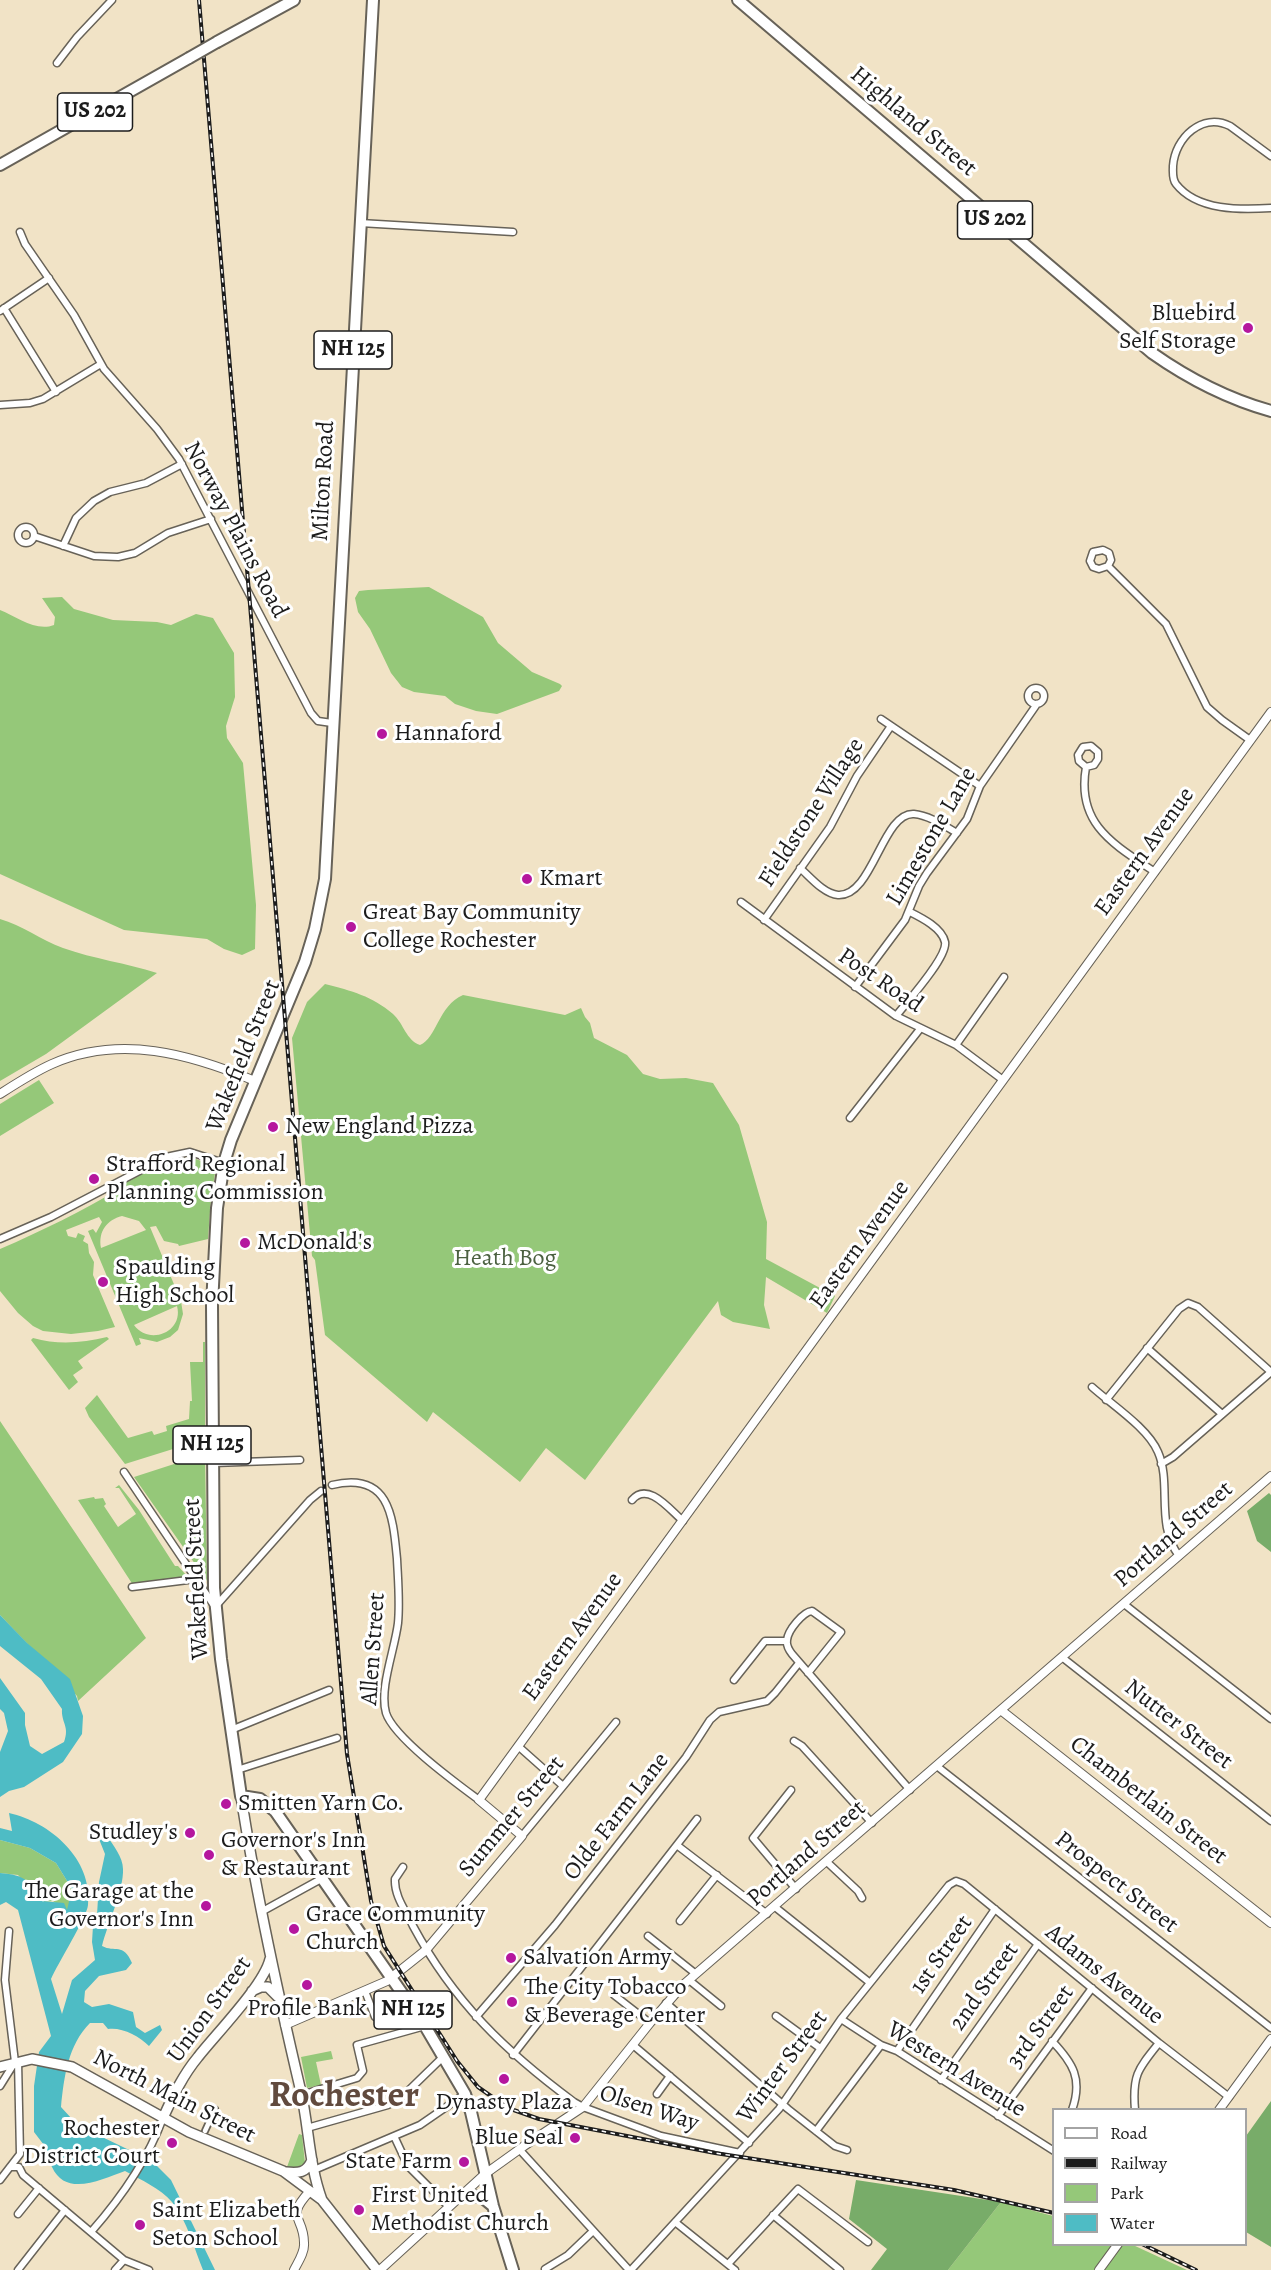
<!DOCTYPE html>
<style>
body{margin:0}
#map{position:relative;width:1271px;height:2270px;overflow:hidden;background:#f1e3c6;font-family:Alegreya,serif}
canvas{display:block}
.legend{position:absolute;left:1052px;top:2108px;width:195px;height:138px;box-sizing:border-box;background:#fff;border:2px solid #a4a4a4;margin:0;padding:8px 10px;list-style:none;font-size:18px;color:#1c1c1c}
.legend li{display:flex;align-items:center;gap:12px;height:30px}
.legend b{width:30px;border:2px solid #a4a4a4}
</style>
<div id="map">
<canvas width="1271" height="2270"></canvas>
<ul class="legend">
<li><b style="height:8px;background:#fff"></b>Road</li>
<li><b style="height:8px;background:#1c1c1c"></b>Railway</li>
<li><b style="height:16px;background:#95c879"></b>Park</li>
<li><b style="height:16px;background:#4ebcc5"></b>Water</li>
</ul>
</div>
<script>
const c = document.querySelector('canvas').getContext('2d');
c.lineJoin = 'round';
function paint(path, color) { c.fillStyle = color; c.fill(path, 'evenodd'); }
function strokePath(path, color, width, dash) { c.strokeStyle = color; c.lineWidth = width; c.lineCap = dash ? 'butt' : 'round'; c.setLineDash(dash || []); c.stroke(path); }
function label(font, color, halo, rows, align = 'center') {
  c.font = font + ' Alegreya,serif'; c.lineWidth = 6; c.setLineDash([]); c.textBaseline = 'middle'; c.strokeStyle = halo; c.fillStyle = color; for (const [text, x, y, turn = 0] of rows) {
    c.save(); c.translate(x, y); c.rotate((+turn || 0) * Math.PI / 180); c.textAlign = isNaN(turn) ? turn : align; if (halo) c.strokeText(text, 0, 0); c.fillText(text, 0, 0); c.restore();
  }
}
paint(new Path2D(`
 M429,587L483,617L498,643L532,672L560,684L562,686L559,691L497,714L476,711L455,704L445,696L414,692L402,687L391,673L370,629L358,612L355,598L359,591L368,590Z
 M62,597L74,609L113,620L157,622L171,625L196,614L213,618L234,653L235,697L226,726L227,738L243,763L256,905L255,949L242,955L224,949L207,939L124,930L0,874V610C17,617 36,632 54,625L55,617L42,598Z
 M0,919C22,925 41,940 63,948C94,959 126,963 157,973L46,1054L0,1081Z
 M325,984C352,991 372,996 393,1014C404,1024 406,1040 420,1045C437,1038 438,1006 463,995L565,1015L581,1008L585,1017L590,1023L594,1038L627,1055L643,1074L660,1079L686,1078L713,1083L739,1125L767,1222L766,1259L835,1296L827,1313L766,1277L764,1305L770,1329L733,1322L721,1315L718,1301L585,1480L546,1448L520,1482L433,1412L427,1422L325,1335L315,1260L312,1256L292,1038L307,1002Z
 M39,1080L54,1103L0,1136V1104Z
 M191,1157L216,1167L211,1198L208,1239L179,1246L178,1244L164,1241L156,1226L150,1227L181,1301L183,1314L178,1330L170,1337L157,1342L139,1338L141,1344L136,1346L88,1231L93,1229L96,1233L102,1222L99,1217L66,1230L68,1236L76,1238L78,1233L85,1236L83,1241L88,1244L89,1253L94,1262L93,1275L115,1327L98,1331L71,1334L43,1331L33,1326L18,1313L0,1291V1249C42,1231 82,1211 121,1188L122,1183L170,1161ZM122,1216L139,1221L146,1230L101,1248C98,1231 107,1220 122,1216ZM177,1306C184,1332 149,1346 134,1325Z
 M107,1337L109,1339L78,1361L83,1368L73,1375L78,1382L69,1390L31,1340L33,1338C58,1345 82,1343 107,1337Z
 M203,1342H205V1439L125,1464L89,1417L85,1408L97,1395L128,1438L152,1431L154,1435L167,1431L166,1426L189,1419L190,1401H192L190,1362H203Z
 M0,1421L146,1638L78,1701L77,1696L0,1615Z
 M205,1454L207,1581L134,1477Z
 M119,1485L139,1510L175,1566H178L187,1576L133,1585L78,1500L94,1497L95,1499L103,1498L106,1504L104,1506L118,1527L136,1514L119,1488H115Z
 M0,1840L30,1848L56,1863L72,1889L68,1911L53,1901L42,1902L18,1875L0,1873Z
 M331,2051L333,2059L316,2062L321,2085L307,2088L301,2057Z
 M299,2134L302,2135L305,2163L299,2169L287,2167Z
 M1001,2202L1053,2216L1054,2244L1133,2245L1187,2270H948Z`), '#95c879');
paint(new Path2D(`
 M1269,1493L1271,1495V1552L1257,1541L1247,1511Z
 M1271,2101V2247L1246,2232V2136Z
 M856,2180L1001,2202L948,2270H871L887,2249L849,2219Z`), '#78ac69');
paint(new Path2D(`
 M0,1615L27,1643L70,1679L83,1716L82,1734L63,1762L24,1787L9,1791L0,1797V1752L8,1731L4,1713L0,1709V1678L25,1713V1725L30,1746L42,1754L64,1742C70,1726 61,1723 62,1709L41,1679L0,1646Z
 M9,1813C50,1822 93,1859 88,1905C87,1917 58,1963 51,1979L62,2014L72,1980L95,1960L92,1942L93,1926L97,1915L99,1882L105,1854L99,1839L107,1836C113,1845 123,1857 123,1869C124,1890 107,1925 102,1946C115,1953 123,1942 132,1963L126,1970L99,1976L85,1991L84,2002L92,2007L109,2004L133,2012L136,2027L145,2033L160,2025L162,2030L149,2046C139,2036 122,2027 108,2029L103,2023H90C68,2045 64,2077 61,2107L83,2131L98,2135L152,2161L171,2180L215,2270H203C194,2248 187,2220 172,2202C160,2188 141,2180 125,2171C102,2179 66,2198 52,2167C49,2161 46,2156 47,2149L34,2132V2086L39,2052L51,2036L18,1910L6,1902L0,1905V1873C26,1875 29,1881 42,1901L64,1903L67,1910L72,1889L56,1863L30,1848L0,1840V1828L12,1831Z`), '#4ebcc5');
const pedestrian = new Path2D(`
 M205,2131L215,2109L213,2108`);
const minor = new Path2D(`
 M57,63L77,37L112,0
 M1271,156L1230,126C1202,112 1175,138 1173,166C1173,172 1172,179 1176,184C1197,211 1241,210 1271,208
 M360,223L513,232
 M20,232L25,244L74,315L104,369L157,429L179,459L311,713L318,721L332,723
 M4,308L56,392
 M0,311L49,278
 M0,405L30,403L43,399L101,364
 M18 535a8 8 0 1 1 16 0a8 8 0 1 1-16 0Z
 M34,536L94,556L118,557L135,553L168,533L211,519
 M63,546L76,518L94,501L110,492L146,483L182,464
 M1108,566L1111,560L1109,553L1103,550L1093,552L1090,561L1093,567L1099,569L1108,566L1166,624L1207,707L1222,720L1250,740
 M1028 696a8 8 0 1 1 16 0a8 8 0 1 1-16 0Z
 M881,719L980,786
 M1086,767L1079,761L1078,755L1083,747L1091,746L1098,752V759L1094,765L1086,767C1076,824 1113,844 1155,872
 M800,868C810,877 824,894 838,895C873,897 882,812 914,814C928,815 945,826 957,833
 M741,902L896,1016L956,1045L1003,1080
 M764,920L830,827L857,776L891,726
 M855,987L905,920L919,886L927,873L967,819L980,786L1037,704
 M896,1016C906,1003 948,957 945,942C942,928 922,918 910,912
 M956,1045L1004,977
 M850,1118L920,1029
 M0,1239L51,1217L166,1157L190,1152L224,1163
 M1147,1348L1222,1414
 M1092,1387C1112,1405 1148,1428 1158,1452C1172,1484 1155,1524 1179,1556
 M1106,1400L1179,1309L1188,1303L1198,1307L1271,1372
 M213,1463L300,1460
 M1161,1464L1173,1457L1271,1372
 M124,1472L215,1607L310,1500L321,1491
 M332,1485C390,1471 393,1517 397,1559C398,1580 400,1602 398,1623C395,1649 379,1688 386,1713C394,1738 456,1783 479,1800
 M632,1500C648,1481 670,1510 683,1521
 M132,1587L196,1579
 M1124,1604L1271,1719
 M1063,1658L1271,1821
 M808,1673L841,1632L812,1611C803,1612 788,1630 787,1640C786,1645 789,1650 792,1654L910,1790
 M734,1680L765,1641H787
 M231,1730L329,1690
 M794,1741L802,1746L872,1823
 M518,1746L563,1786
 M938,1767L1271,2028
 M237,1770L337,1738
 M791,1790L753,1838L796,1889
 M522,1836L616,1722
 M678,1846L767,1914
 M827,1862L858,1891L862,1898
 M403,1867L395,1879C394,1896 406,1911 413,1926C454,2002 505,2051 574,2102L583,2107L661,2136L740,2153
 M775,1907L869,1982
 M261,1912L321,1879
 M680,1921L717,1875
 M648,1936L696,1974
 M689,1980L721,2006
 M365,1991L375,2017
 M614,1995L650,2023
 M666,2003L788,2109L835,2146L847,2150
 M776,2016L820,2048
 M476,2017L555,1925L686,1757L710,1720L719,1712L767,1701L775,1693L799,1663
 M841,2019L881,2045L897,2051L1054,2151
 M1052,2041C1073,2063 1083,2079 1072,2110
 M633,2045L749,2143
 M897,2051L995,1909
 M513,2055L697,1819
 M941,2080L1038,1944
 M0,2086L15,2062L5,1980L9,1931
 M657,2094L670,2076
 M301,2095L357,2078L363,2071L357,2045L425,2026
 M1135,2110C1132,2075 1138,2069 1159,2043
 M998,2116L1092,1988
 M307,2128L388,2105L406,2093L443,2057
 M816,2131L881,2045
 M394,2136L408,2166L449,2207
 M519,2149L629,2270
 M10,2167H19L23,2175L124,2260L149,2270
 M314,2170L420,2125L465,2094
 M0,2180L20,2154L18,2061
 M18,2214L39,2188
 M773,2215L840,2270
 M675,2222L735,2270
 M91,2232C120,2199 148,2159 163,2118
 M728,2264L798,2189L868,2242
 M545,2269L568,2255L592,2232
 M18,2270L65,2210
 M115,2270L124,2260
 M631,2270L779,2109L841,2019L949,1885L956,1881L964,1884L1159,2043L1229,2097`);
const tertiary = new Path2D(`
 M0,1094C17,1083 34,1072 52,1064C120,1034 190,1054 255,1081
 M1002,1711L1271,1923
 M285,2025L387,1981L426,1950L522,1836L479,1800L1271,712
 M1219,2110L1271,2039
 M294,2270C298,2262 305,2252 304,2243C304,2215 284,2219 310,2191
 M380,2270L485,2174L524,2146L583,2107L650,2023L683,1985L1271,1476
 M1099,2270L1118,2244`);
const secondary = new Path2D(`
 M241,1796C256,1895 278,1994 301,2092C309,2128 309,2165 322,2200
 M252,1991L261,1987H268L278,1997
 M0,2067L32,2059L72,2067L189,2132L283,2171L322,2200L377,2270
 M163,2118C173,2096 183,2075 198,2057C216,2034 264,1985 270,1959
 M285,2172C298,2173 306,2174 312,2160`);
const primary = new Path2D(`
 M373,0L325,879L315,929L305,962L231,1140L224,1163L217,1208L212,1305L214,1588L221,1659L241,1796L260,1799L275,1811L425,2026L465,2094L471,2112L493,2206L513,2270
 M462,2195L482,2197L493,2206`);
const trunk = new Path2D(`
 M738,0L1152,353C1189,379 1228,399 1271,411
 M217,42L294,0
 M0,165L189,58`);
strokePath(pedestrian, '#676258', 8);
strokePath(minor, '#676258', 9);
strokePath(tertiary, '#676258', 10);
strokePath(secondary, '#676258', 12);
strokePath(primary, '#676258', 14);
strokePath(trunk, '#676258', 14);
strokePath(pedestrian, '#fff', 4.5);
strokePath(minor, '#fff', 6);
strokePath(tertiary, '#fff', 8);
strokePath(secondary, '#fff', 9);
strokePath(primary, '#fff', 10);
strokePath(trunk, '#fff', 10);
const rail = new Path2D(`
 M199,0L347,1754L371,1901L384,1946L457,2061L478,2087L508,2108L539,2119L715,2153L954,2190L1054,2213
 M1142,2244L1196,2270`);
strokePath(rail, '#1c1c1c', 4);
strokePath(rail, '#fff', 1.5, [4.5]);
const trunkBridge = new Path2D(`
 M189,58L217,42`);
strokePath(trunkBridge, '#676258', 14, []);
strokePath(trunkBridge, '#fff', 10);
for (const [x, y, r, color] of [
 [1248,328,6,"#b5179e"],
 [382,734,6,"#b5179e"],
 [527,879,6,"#b5179e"],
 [351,927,6,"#b5179e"],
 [273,1127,6,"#b5179e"],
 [94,1179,6,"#b5179e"],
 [245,1243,6,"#b5179e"],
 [103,1282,6,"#b5179e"],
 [226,1804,6,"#b5179e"],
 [190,1833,6,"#b5179e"],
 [209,1855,6,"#b5179e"],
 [206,1906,6,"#b5179e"],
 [294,1929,6,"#b5179e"],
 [511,1958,6,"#b5179e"],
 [307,1985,6,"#b5179e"],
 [512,2002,6,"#b5179e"],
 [504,2079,6,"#b5179e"],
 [575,2138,6,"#b5179e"],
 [172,2143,6,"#b5179e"],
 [464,2162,6,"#b5179e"],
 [359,2210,6,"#b5179e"],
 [140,2225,6,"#b5179e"]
]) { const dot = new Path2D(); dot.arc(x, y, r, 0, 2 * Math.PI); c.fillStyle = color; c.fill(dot); strokePath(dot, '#fff', 2); }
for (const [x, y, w] of [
 [95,112,75],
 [995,220,75],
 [353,350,78],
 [212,1445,78],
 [413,2010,78]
]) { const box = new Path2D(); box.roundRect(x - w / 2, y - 19, w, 38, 4.5); c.fillStyle = '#fff'; c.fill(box); strokePath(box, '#1c1c1c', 1.5); }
label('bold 22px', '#1c1c1c', null, [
 ["US 202",95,112],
 ["US 202",995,220],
 ["NH 125",353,350],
 ["NH 125",212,1445],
 ["NH 125",413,2010]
]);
label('24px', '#1c1c1c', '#fff', [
 ["Highland Street",913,122,40],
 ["Milton Road",324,481,-87],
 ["Norway Plains Road",235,530,62],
 ["Fieldstone Village",812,813,-57],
 ["Limestone Lane",932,837,-60],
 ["Eastern Avenue",1145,852,-54],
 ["Post Road",880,981,34],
 ["Wakefield Street",244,1056,-68],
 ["Eastern Avenue",860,1245,-54],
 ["Portland Street",1174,1535,-41],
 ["Wakefield Street",197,1579,-93],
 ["Eastern Avenue",573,1637,-54],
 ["Allen Street",374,1649,-86],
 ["Nutter Street",1178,1725,38],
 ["Chamberlain Street",1148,1801,38],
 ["Summer Street",512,1817,-50],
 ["Olde Farm Lane",617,1817,-52],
 ["Portland Street",807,1854,-41],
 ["Prospect Street",1116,1883,38],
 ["1st Street",942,1955,-55],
 ["Adams Avenue",1104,1975,39],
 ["2nd Street",985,1987,-55],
 ["Union Street",210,2010,-54],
 ["3rd Street",1041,2027,-54],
 ["Winter Street",783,2067,-53],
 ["Western Avenue",956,2070,32],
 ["North Main Street",174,2097,27],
 ["Olsen Way",649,2109,18]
]);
label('24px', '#1c1c1c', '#fff', [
 ["Bluebird",1236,314,"right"],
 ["Self Storage",1236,342,"right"],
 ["Hannaford",394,734],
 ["Kmart",539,879],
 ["Great Bay Community",363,913],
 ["College Rochester",363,941],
 ["New England Pizza",285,1127],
 ["Strafford Regional",106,1165],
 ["Planning Commission",106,1193],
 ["McDonald's",257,1243],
 ["Spaulding",115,1268],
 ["High School",115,1296],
 ["Smitten Yarn Co.",238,1804],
 ["Studley's",178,1833,"right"],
 ["Governor's Inn",221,1841],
 ["& Restaurant",221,1869],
 ["The Garage at the",194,1892,"right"],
 ["Governor's Inn",194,1920,"right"],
 ["Grace Community",306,1915],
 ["Church",306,1943],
 ["Salvation Army",523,1958],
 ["The City Tobacco",524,1988],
 ["& Beverage Center",524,2016],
 ["Profile Bank",307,2009,"center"],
 ["Dynasty Plaza",504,2103,"center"],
 ["Rochester",160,2129,"right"],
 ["District Court",160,2157,"right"],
 ["Blue Seal",563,2138,"right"],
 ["State Farm",452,2162,"right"],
 ["First United",371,2196],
 ["Methodist Church",371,2224],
 ["Saint Elizabeth",152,2211],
 ["Seton School",152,2239]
], 'left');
label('24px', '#4c6141', '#fff', [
 ["Heath Bog",505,1259]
]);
label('bold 36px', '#614a3e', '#fff', [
 ["Rochester",344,2097]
]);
</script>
